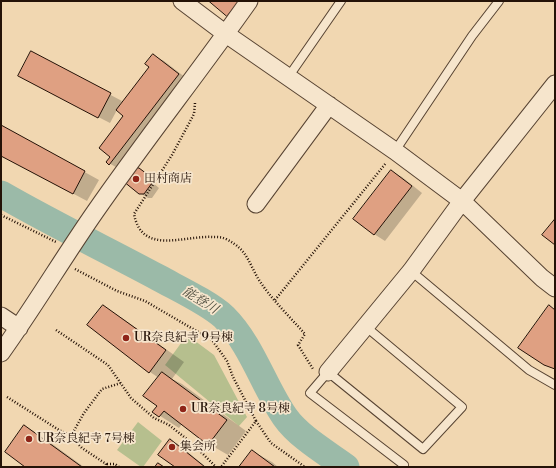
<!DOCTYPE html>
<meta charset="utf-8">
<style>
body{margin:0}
#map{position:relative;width:556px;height:468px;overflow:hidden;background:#f1d7b1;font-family:"Libre Bodoni",serif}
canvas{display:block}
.frame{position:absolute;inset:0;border:2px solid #241207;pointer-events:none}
</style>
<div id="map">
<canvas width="556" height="468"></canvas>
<div class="frame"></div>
</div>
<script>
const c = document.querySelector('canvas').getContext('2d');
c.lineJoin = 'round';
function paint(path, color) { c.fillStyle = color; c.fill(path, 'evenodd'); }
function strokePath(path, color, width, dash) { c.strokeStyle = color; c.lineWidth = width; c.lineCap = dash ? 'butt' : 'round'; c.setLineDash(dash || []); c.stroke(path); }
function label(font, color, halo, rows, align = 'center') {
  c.font = font + ' "Libre Bodoni","Noto Serif JP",serif'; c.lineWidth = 3.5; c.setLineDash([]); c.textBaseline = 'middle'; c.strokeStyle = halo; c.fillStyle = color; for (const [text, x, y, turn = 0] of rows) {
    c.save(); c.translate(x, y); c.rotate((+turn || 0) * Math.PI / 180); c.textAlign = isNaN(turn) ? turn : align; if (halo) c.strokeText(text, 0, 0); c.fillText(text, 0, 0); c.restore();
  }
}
paint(new Path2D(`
 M187,335L214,355L247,417L239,426L165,365Z
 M138,422L162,441L143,467H141L117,450Z`), '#b6bf8e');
paint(new Path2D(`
 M31,53L122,101L119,106L120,107L151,66L153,55L164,61L190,81L121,170L107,162L111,157L125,116L117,110L110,123L30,82Z
 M1,126L99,180L87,201L1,155Z
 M138,169L154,179L152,182L159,188L152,198H148L140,193Z
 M391,171L402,177L422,193L385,241L374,234Z
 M103,307L122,318L184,362L172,379L182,384L246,431L228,455L209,444L182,424L179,428L154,412L158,406L159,378L150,372L88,325Z
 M25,426L44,438L84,467H26Z
 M171,440L178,444L206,467H177Z
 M252,451L272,462L278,467H240Z`), '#0003');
strokePath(new Path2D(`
 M1,194C53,224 107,250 159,278C177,288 209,303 224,317C252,345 263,385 285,417C299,437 327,453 346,467`), '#9bbaa8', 27);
const building = new Path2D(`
 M209,1H240L227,16Z
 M31,51L111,93L98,118L18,76Z
 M153,54L179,74L109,165L106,162L110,157L99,148L123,116L116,110L149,67L145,64Z
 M1,125L85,171L73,194L1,156Z
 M134,167L139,168L147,174L145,177L152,183L144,194H139L123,181Z
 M391,170L412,186L374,235L353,219Z
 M555,219V245L542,235Z
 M103,305L166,350L149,373L87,325Z
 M549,305L555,310V369L544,365L518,348Z
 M162,372L227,420L208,445L164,411L159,417L152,412L157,406L143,396Z
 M24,425L82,467H25L5,452Z
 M170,439L205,467H175L158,455Z
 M252,450L275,467H239Z
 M158,463L164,467H155Z`);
paint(building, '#dfa082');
strokePath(building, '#241207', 1);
const lane = new Path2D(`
 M289,76L341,1
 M395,151L472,36L499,1
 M411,271L529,370L555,385
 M365,326L462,407L423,449L328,372L310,393L404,465`);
const street = new Path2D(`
 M182,1L226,34L395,151L462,201L542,278L555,288
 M256,204L329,105
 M1,316L19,328
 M1,353C34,307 63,258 95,212C145,140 199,72 249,1
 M328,372L411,271L462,201L555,84`);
strokePath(lane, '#574332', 10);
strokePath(street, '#574332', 19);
strokePath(new Path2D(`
 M195,103L194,114L172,155L134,214C142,256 184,235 214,237C218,237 222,237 226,239C248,250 248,262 259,280C272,300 290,317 305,334L298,345L313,369
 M1,215L56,242
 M75,269L117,291L145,301L212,340L227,361L233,377L256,421L221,467
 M275,300L386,163
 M56,330L108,365L131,398L154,418L169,425L193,444L216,467
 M7,397L59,430L71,436L84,413L102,389L121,383
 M256,421L271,443L305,467
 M71,436L82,448L106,464L105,467
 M107,464H115L119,467`), '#241207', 2.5, [1, 2]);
strokePath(lane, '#f6e5cc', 8);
strokePath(street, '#f6e5cc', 17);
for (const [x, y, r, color] of [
 [136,179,4,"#8f2418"],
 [126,338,4,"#8f2418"],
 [183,409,4,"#8f2418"],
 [29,439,4,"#8f2418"],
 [172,447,4,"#8f2418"]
]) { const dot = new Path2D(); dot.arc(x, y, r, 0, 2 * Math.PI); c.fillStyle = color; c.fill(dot); strokePath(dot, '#f6e5cc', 1.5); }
label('12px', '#241207', '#f6e5cc', [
 ["田村商店",144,179],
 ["UR奈良紀寺 9号棟",134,338],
 ["UR奈良紀寺 8号棟",191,409],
 ["UR奈良紀寺 7号棟",37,439],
 ["集会所",180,447]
], 'left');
label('italic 13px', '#4e4d3f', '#f6e5cc', [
 ["能登川",200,301,32]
]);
</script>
